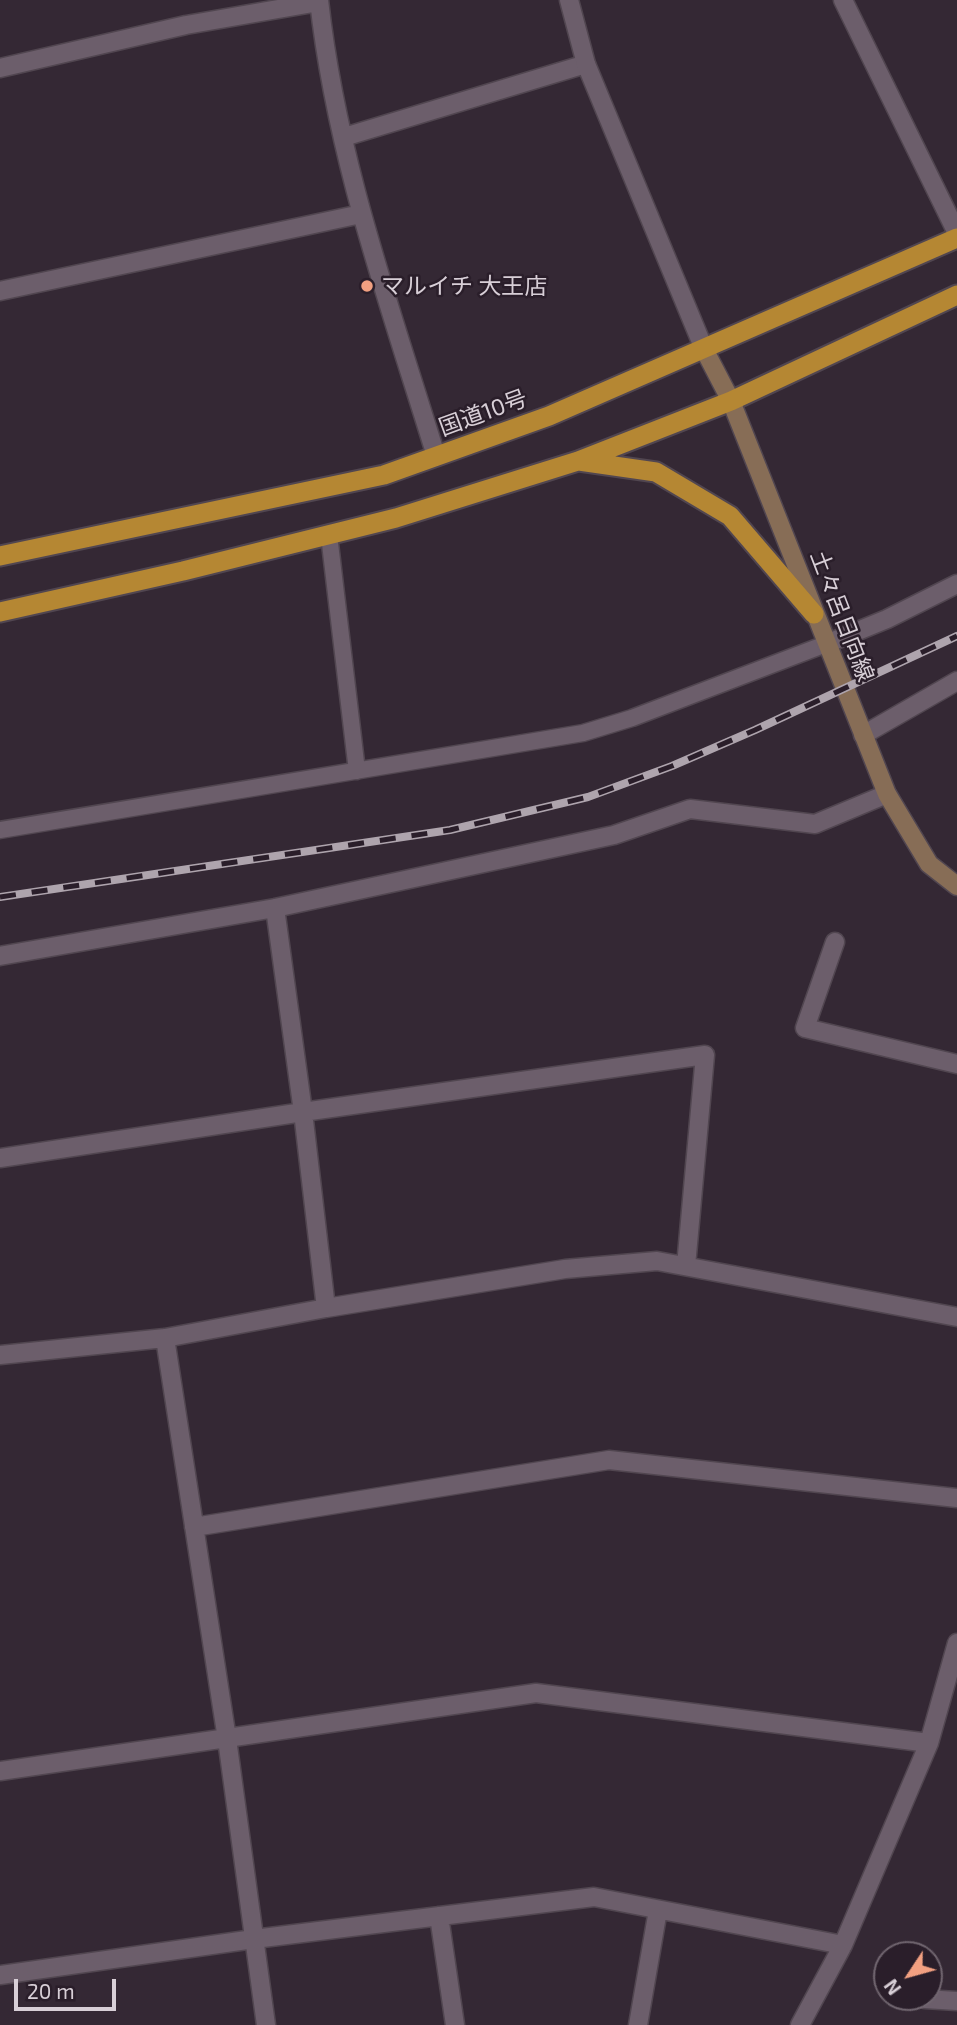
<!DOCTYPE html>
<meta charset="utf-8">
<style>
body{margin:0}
#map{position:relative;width:957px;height:2025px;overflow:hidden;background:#342834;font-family:"Exo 2",sans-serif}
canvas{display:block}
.north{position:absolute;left:873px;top:1941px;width:70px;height:70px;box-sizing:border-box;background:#2a1e2a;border:2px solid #70656f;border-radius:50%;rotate:234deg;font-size:19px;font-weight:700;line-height:28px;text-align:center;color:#d8cfd7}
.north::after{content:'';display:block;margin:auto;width:24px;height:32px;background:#f2a081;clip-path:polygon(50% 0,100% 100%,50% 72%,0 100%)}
.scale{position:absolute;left:14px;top:1979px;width:102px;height:32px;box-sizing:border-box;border:4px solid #d8cfd7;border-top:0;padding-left:9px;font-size:21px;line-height:24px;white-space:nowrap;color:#d8cfd7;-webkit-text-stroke:5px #2a1e2a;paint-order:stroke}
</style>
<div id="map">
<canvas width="957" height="2025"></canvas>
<div class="north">N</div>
<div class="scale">20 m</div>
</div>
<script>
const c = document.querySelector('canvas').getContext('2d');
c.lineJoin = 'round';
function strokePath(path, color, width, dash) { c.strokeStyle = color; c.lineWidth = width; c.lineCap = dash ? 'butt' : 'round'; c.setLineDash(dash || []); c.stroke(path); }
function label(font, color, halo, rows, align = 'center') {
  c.font = font + ' "Exo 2","Noto Sans JP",sans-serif'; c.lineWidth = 5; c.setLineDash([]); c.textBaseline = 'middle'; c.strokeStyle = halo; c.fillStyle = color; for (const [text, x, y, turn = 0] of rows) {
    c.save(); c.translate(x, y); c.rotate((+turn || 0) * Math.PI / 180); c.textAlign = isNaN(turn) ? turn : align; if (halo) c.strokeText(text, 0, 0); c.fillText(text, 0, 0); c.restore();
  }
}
const service = new Path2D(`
 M329,535L357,771
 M0,830L583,733L632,718L826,644`);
const minor = new Path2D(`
 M319,0C336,157 390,306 436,456
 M843,0L957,233
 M0,68L186,25L319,2
 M344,137L586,64
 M0,291L361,214
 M826,644L887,619L957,584
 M863,735L957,681
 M275,908L303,1112L326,1308
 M835,942L805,1028L957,1064
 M0,956L275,908L614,835L690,809L815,824L887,794
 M0,1158L303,1112L705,1055L686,1266
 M165,1338L227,1739L266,2025
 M0,1355L165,1338L326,1308L565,1269L657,1261L957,1317
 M194,1527L609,1460L957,1498
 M0,1771L536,1693L929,1743
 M439,1916L455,2025
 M0,1975L254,1939L594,1897L843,1945
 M925,1999L957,2001
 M638,2025L658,1910
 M800,2025L843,1945L929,1743L957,1643`);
const tertiary = new Path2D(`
 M569,0L586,64L704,349`);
const secondary = new Path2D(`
 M704,349L731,401L887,794L929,864L957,886`);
const trunk = new Path2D(`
 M579,461L656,472L730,516L814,614
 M0,556L384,475L549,416L957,238
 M0,612L183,571L396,518L578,461L731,401L957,295`);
strokePath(service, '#514650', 19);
strokePath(minor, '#514650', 21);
strokePath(tertiary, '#514650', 21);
strokePath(secondary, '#514650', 21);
strokePath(trunk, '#514650', 23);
strokePath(service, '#6c5e6b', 16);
strokePath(minor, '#6c5e6b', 18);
strokePath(tertiary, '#6c5e6b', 18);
strokePath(secondary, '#876d56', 18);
strokePath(trunk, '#b58733', 19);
const rail = new Path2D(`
 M0,897L450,830L588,797L672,766L755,730L957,636`);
strokePath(rail, '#aea4ad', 8);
strokePath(rail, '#2a1e2a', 5, [16]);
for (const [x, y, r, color] of [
 [367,286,7,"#f2a081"]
]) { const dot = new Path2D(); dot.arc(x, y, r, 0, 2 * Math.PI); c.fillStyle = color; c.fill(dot); strokePath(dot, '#2a1e2a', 2.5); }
label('23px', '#d8cfd7', '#2a1e2a', [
 ["マルイチ 大王店",381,286]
], 'left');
label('23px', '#d8cfd7', '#2a1e2a', [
 ["国道10号",483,413,-20],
 ["土々呂日向線",842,616,69]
]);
</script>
